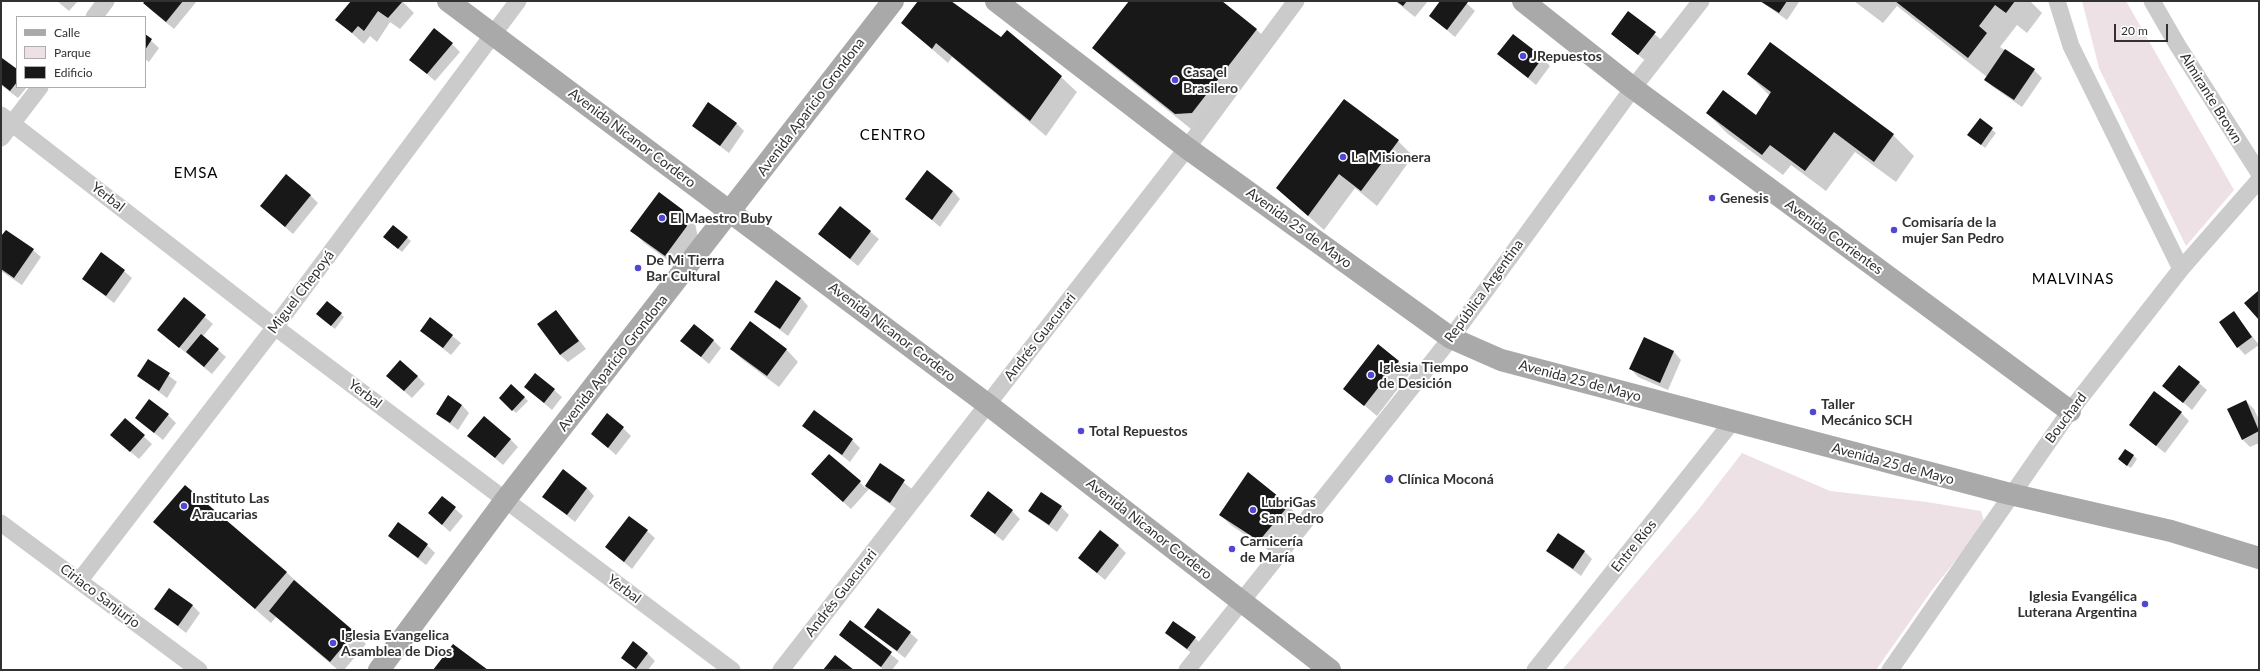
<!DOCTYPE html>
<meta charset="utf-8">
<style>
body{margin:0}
#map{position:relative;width:2260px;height:671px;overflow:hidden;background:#fff;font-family:Lato,sans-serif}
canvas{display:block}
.frame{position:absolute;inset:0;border:2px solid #313131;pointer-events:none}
.legend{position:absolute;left:16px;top:16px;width:130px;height:72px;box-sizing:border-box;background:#fff;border:1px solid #adadad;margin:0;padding:5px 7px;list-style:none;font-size:12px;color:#313131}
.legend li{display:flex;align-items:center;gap:8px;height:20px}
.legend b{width:20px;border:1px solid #adadad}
.scale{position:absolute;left:2114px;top:24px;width:54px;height:18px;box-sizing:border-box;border:2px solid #313131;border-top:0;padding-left:5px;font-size:12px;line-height:14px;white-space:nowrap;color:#313131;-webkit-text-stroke:3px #fff;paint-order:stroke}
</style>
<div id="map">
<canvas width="2260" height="671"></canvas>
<div class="frame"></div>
<ul class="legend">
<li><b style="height:5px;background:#a9a9a9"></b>Calle</li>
<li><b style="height:11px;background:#ede1e6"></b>Parque</li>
<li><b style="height:11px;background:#181818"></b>Edificio</li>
</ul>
<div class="scale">20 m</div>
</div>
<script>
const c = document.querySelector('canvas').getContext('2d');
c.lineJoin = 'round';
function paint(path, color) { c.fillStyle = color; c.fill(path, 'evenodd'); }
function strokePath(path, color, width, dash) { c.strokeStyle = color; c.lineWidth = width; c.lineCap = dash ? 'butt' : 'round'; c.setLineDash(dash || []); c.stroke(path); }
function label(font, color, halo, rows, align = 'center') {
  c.font = font + ' Lato,sans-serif'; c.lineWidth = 4; c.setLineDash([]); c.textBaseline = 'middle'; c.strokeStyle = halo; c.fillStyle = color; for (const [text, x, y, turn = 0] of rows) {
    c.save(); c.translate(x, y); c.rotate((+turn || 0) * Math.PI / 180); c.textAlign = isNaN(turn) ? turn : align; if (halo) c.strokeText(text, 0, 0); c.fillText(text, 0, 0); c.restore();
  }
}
paint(new Path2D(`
 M2082,1H2126L2234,190L2186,246L2099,68Z
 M1742,453L1830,491L1927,502L1981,511L1985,524L1932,590L1876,670H1562L1698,510Z`), '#ede1e6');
paint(new Path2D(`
 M57,1H78L69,11Z
 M146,1H197L174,29L152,11L144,3Z
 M352,1H402L414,13L400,29L390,22L377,42L370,36L364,44L337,20Z
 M919,1H949L1001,38L1061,77L1077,92L1046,136L952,57L948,63L902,23Z
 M1131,1H1220L1257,30L1272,45L1207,127L1191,129L1109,63L1093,48Z
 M1395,1H1428L1415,17Z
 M1441,1H1464L1475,11L1455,37L1430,16Z
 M1760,1H1799V2L1787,20Z
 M1854,1H1947L1951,4L1953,1H2030L2042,13L2027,33L2017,25L2000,47L2034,70L2042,78L2022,107L1993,87L1985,80L1987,77L1897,6L1883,23Z
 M1628,13L1663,41L1647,62L1612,34Z
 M145,35L159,48L149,62L145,59Z
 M1770,43L1893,135L1914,156L1896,182L1855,152L1826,191L1791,165L1783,175L1728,134L1707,113L1756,116L1770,96L1748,74Z
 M452,44L460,52L435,81L410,59Z
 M1499,54L1542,58L1550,66L1536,85Z
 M2,59L17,70V87H27L18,98L1,85Z
 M1980,120L1996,133L1985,148L1969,135Z
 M736,123L744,131L729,153L693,126Z
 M1398,141L1413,156L1377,206L1355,188L1324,230L1277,188Z
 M953,191L960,199L940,227L907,199Z
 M310,195L318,203L293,234L261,206Z
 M840,207L879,239L858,266L819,234Z
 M683,211L695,223L698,238L677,267L643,242L632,230Z
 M393,226L411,241L402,252L388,240Z
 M1,238L33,250L41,257L22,285L1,271Z
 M124,271L132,278L114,303L83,279Z
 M801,298L808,306L788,336L756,312Z
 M184,299L213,324L203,336L226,357L212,374L158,330Z
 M556,311L586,349L568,362L560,355Z
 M2234,313L2259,345L2245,355L2238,347Z
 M341,314L344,317L335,329L321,318Z
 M430,318L461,343L451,355L421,331Z
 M750,323L787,350L798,362L779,387L743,360L731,349Z
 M1644,339L1674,352L1681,360L1668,390L1638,377L1631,369Z
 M713,340L721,348L709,364L682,341Z
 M148,360L177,382L167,398L138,376Z
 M1398,361L1410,373L1377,416L1345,389Z
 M417,376L425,384L412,398L395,383Z
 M2199,383L2207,390L2192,410L2164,386Z
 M525,387L554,390L562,397L552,410Z
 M524,397L528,401L516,413L500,398Z
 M2246,401L2254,409L2259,420V443L2250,447L2242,439Z
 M462,405L469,413L458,430L437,414Z
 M2181,413L2189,421L2165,453L2130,425Z
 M168,415L176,423L163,440L136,418Z
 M125,419L152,444L139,459L119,442Z
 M803,425L852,440L860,448L850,462Z
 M623,428L631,436L616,455L592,434Z
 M469,436L510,439L518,447L503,465Z
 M2133,455L2137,459L2131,468L2123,463Z
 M881,465L912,489L898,510L869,489L851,509L821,482H860L865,488Z
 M587,488L594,496L575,522L544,497Z
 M442,497L463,516L450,532L437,520Z
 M1288,505L1299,517L1271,552L1232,526L1220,515Z
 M1061,507L1069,515L1057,532L1029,511Z
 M1012,511L1020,519L1003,541L971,515Z
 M155,522L286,572L366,644L344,670H338L276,617L271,623Z
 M647,531L655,538L632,569L606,547Z
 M389,536L427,545L435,553L426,565Z
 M1118,545L1126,553L1105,580L1079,558Z
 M1548,551H1584L1592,559L1581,576Z
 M192,605L200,613L186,633L156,609Z
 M850,622L899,661L892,670H884L840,635Z
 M865,627L910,633L918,640L905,658Z
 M1166,633L1195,638L1203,646L1195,656Z
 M647,653L655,661L648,670H636L622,657Z`), '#0003');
paint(new Path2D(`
 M145,1H183L166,22L143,3Z
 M351,1H403L388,18L378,11L364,31L358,26L352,33L335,20Z
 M918,1H951L1001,37L1007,30L1062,76L1030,121L936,43L932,49L901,23Z
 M1129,1H1222L1257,29L1192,113L1175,114L1092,48Z
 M1396,1H1407L1403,6Z
 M1440,1L1468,2L1447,30L1429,16Z
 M1760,1H1787L1779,13Z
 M1895,1L1950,2L2015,1L2006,13L1995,5L1979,26L1987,33L1968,58Z
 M1628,11L1656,32L1638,55L1611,34Z
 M434,28L453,43L427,74L409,60Z
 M145,34L152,39L145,50Z
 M1513,34L1543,57L1528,78L1497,54Z
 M1770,42L1894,134L1874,162L1834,132L1805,171L1770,145L1762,155L1706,113L1723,90L1756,115L1771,92L1747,74Z
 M2005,49L2035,69L2014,100L1984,80Z
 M2,58L17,69V82L10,91L1,84Z
 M1344,99L1399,140L1361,191L1339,174L1308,216L1276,188Z
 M708,102L737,123L720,146L692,126Z
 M1980,118L1993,128L1981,145L1967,135Z
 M927,170L953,191L932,220L905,199Z
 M286,174L311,195L285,227L260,206Z
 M659,192L683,210L687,226L665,256L630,231Z
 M840,206L871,231L850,259L818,234Z
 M393,225L408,237L398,249L383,237Z
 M6,230L34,249L14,278L1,269V236Z
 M101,252L125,270L106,296L82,279Z
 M776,280L801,298L780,329L754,312Z
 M2258,291L2259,293V320L2244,303Z
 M184,297L206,315L179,348L157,330Z
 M327,301L342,313L331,326L316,314Z
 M556,310L579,341L560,355L537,324Z
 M2234,311L2252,337L2237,348L2219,322Z
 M430,317L453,335L443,348L420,331Z
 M750,321L787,349L767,376L730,349Z
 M694,324L714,340L701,357L680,341Z
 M201,334L219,349L204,367L186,352Z
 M1644,337L1674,351L1660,383L1629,369Z
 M1378,344L1399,361L1364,406L1343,389Z
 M148,359L170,373L159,391L137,376Z
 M400,360L418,376L404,391L386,376Z
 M2179,365L2200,382L2183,403L2162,386Z
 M535,373L555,389L544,403L524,387Z
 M511,384L525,397L512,411L499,398Z
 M2154,391L2182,412L2156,446L2129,425Z
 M448,395L462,405L450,423L436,414Z
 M149,399L169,414L154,433L135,418Z
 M2246,400L2259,431L2242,440L2227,409Z
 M814,410L853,439L842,455L802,426Z
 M607,413L624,427L608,448L591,434Z
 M484,416L511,439L495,458L467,436Z
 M125,418L145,435L130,452L110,435Z
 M2125,449L2134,455L2127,466L2118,459Z
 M829,454L861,481L843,502L811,474Z
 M880,463L905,480L890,503L865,486Z
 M563,469L587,488L567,515L542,497Z
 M1248,472L1289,505L1259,541L1219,515Z
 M185,485L287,572L255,609L153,522Z
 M988,491L1013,510L995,534L970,516Z
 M1041,492L1062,506L1049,525L1028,511Z
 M442,496L456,507L442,525L428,513Z
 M629,516L648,530L624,562L605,547Z
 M398,522L428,544L418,558L388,536Z
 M1100,530L1119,545L1097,573L1078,558Z
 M1558,533L1585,551L1573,569L1546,551Z
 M294,580L355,632L330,662L269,611Z
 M169,588L193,605L178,626L154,609Z
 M878,608L911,632L897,651L864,627Z
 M850,620L892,652L881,667L839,635Z
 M1173,621L1196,637L1187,649L1165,633Z
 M633,641L648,653L636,669L621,658Z
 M453,644L488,670H433Z
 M835,655L854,670H823Z`), '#181818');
strokePath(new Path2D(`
 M2057,1L2071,46L2181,269
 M2152,1L2178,46L2259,173
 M94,17L106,1
 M1,115L275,327L732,670
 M1,138L40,87
 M1,523L199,670
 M80,580L275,327L518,1
 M781,670L1187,148L1296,1
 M1187,670L1451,338L1633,88L1701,1
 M1535,670L1732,422
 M1890,670L2070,411L2181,269L2259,180`), '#cbcbcb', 17);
strokePath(new Path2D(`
 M448,1L987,404L1330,670
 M996,1L1187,148L1451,338L1501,360L2010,494L2171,531L2259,558
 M1523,1L1633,88L2070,411
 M379,670L506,499L893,1`), '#a9a9a9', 22);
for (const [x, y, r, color] of [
 [1523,56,4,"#5247d5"],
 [1175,80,4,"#5247d5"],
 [1343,157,4,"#5247d5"],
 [1712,198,4,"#5247d5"],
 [662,218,4,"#5247d5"],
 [1894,230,4,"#5247d5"],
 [638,268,4,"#5247d5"],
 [1371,375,4,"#5247d5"],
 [1813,412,4,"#5247d5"],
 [1081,431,4,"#5247d5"],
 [1389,479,5,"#5247d5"],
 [184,506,4,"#5247d5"],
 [1253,510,4,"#5247d5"],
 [1232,549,4,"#5247d5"],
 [2145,604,4,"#5247d5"],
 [333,643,4,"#5247d5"]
]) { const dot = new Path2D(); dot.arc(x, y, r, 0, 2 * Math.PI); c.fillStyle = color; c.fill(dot); strokePath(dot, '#fff', 1.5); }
label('bold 14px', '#313131', '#fff', [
 ["JRepuestos",1531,56],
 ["Casa el",1183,72],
 ["Brasilero",1183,88],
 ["La Misionera",1351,157],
 ["Genesis",1720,198],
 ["El Maestro Buby",670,218],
 ["Comisaría de la",1902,222],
 ["mujer San Pedro",1902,238],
 ["De Mi Tierra",646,260],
 ["Bar Cultural",646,276],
 ["Iglesia Tiempo",1379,367],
 ["de Desición",1379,383],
 ["Taller",1821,404],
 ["Mecánico SCH",1821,420],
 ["Total Repuestos",1089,431],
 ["Clínica Moconá",1398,479],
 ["Instituto Las",192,498],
 ["Araucarias",192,514],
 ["LubriGas",1261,502],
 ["San Pedro",1261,518],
 ["Carnicería",1240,541],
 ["de María",1240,557],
 ["Iglesia Evangélica",2137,596,"right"],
 ["Luterana Argentina",2137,612,"right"],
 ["Iglesia Evangelica",341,635],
 ["Asamblea de Dios",341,651]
], 'left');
label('14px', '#313131', '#fff', [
 ["Almirante Brown",2211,98,58],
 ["Avenida Aparicio Grondona",811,107,-53],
 ["Avenida Nicanor Cordero",632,138,37],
 ["Yerbal",108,197,38],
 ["Avenida 25 de Mayo",1299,228,36],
 ["Avenida Corrientes",1834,237,36],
 ["República Argentina",1484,291,-54],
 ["Miguel Chepoyá",301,292,-53],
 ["Avenida Nicanor Cordero",892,332,37],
 ["Andrés Guacurari",1040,337,-52],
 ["Avenida Aparicio Grondona",613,363,-52],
 ["Avenida 25 de Mayo",1580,381,15],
 ["Yerbal",365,394,37],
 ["Bouchard",2066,418,-53],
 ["Avenida 25 de Mayo",1893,464,15],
 ["Avenida Nicanor Cordero",1149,529,38],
 ["Entre Ríos",1634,546,-51],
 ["Yerbal",624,589,37],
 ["Andrés Guacurari",841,593,-52],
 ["Ciriaco Sanjurjo",100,596,37]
]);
c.letterSpacing = '1px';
label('15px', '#000', '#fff', [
 ["CENTRO",893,135],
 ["EMSA",196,173],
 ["MALVINAS",2073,279]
]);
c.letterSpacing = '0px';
</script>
